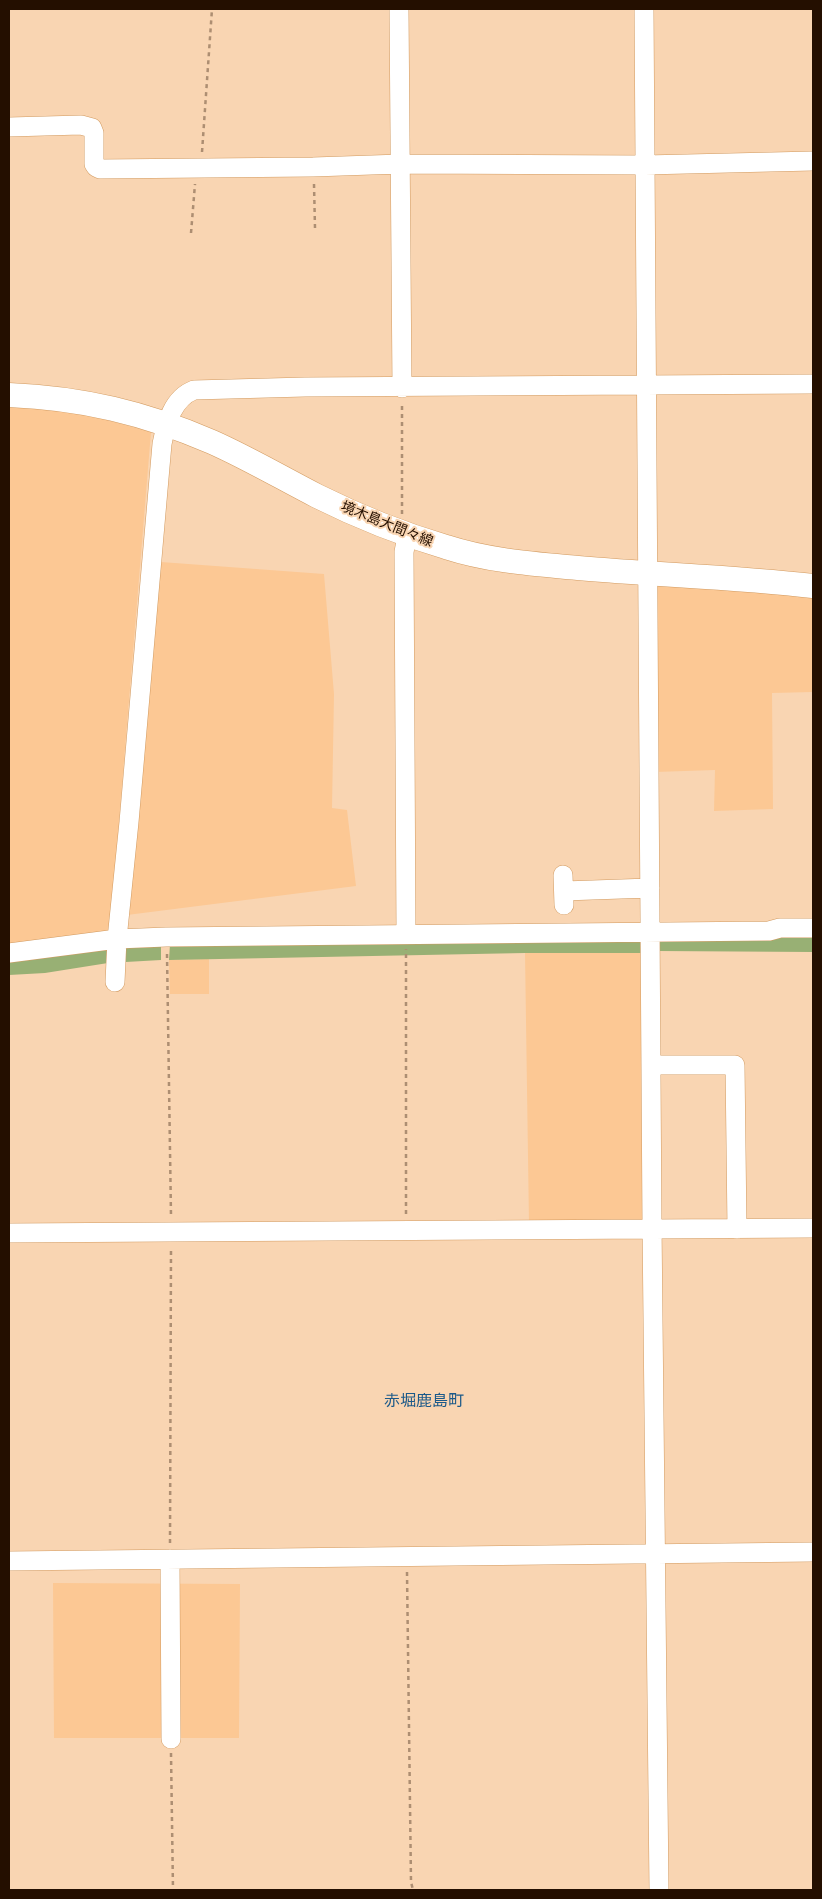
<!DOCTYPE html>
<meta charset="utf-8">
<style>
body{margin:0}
#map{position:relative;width:822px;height:1899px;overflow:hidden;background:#f9d5b2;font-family:"Asap Condensed",sans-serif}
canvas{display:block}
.frame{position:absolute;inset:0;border:10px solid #240f00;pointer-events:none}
</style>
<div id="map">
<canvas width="822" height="1899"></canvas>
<div class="frame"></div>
</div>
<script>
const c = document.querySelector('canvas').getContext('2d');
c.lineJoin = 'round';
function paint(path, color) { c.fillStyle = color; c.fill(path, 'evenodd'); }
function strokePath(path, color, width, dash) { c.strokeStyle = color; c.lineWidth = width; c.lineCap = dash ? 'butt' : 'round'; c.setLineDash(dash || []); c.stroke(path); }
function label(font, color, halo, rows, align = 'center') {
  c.font = font + ' "Asap Condensed","Noto Sans JP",sans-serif'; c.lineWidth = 4; c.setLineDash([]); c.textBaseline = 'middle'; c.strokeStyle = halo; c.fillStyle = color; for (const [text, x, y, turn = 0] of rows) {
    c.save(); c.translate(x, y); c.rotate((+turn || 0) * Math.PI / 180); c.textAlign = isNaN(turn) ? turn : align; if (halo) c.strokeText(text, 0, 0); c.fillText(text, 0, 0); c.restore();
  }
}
paint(new Path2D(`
 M9,406L66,409L151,432L110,932L9,947Z
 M161,562L324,574L334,694L332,808L347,810L356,886L127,915Z
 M660,584L813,594V692L772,693L773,809L714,811L715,770L655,772L654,589Z
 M525,953H644L645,1222L529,1224Z
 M209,959V994H170L169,960Z
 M53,1583L240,1584L239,1738H54Z`), '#fcc894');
paint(new Path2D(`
 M644,936V953H525L169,960L170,944Z
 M813,936V952L658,951V937Z
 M161,945V960L108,963L45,973L9,975V958Z`), '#98b074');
const minor = new Path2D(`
 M399,9L402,388
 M644,9L652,1224L659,1890
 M9,127L81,125L92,128L94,133V164L96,167L100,169L313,167L401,164L645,165L813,161
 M563,875L564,905
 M564,891L650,888
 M406,934L404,552L407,536
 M9,953L117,939L166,937L769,931L780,928H813
 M115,982L117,939L129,822L162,444C166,423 173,398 194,390L305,387L813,384
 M651,1065H735L737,1229
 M9,1233L813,1228
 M170,1559L171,1739
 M9,1561L813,1552`);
const major = new Path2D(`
 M9,395C82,398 145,413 212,442C248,458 282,478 317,496C359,517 402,534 446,547C489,561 534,564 578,568C657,575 735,577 813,586`);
strokePath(minor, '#d29a5f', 20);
strokePath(major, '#d29a5f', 25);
strokePath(new Path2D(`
 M202,152L212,9
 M314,184L315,228
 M191,233L195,184
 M402,514V404
 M167,954L171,1216
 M406,1214V949
 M170,1543L171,1249
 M407,1572L411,1882L413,1890
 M171,1753L173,1890`), '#ad8e72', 2.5, [4, 4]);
strokePath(minor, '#fff', 19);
strokePath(major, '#fff', 24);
label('14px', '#240f00', '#f9d5b2', [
 ["境木島大間々線",387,524,22]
]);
label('16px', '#1b5989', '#f9d5b2', [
 ["赤堀鹿島町",424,1401]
]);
</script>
